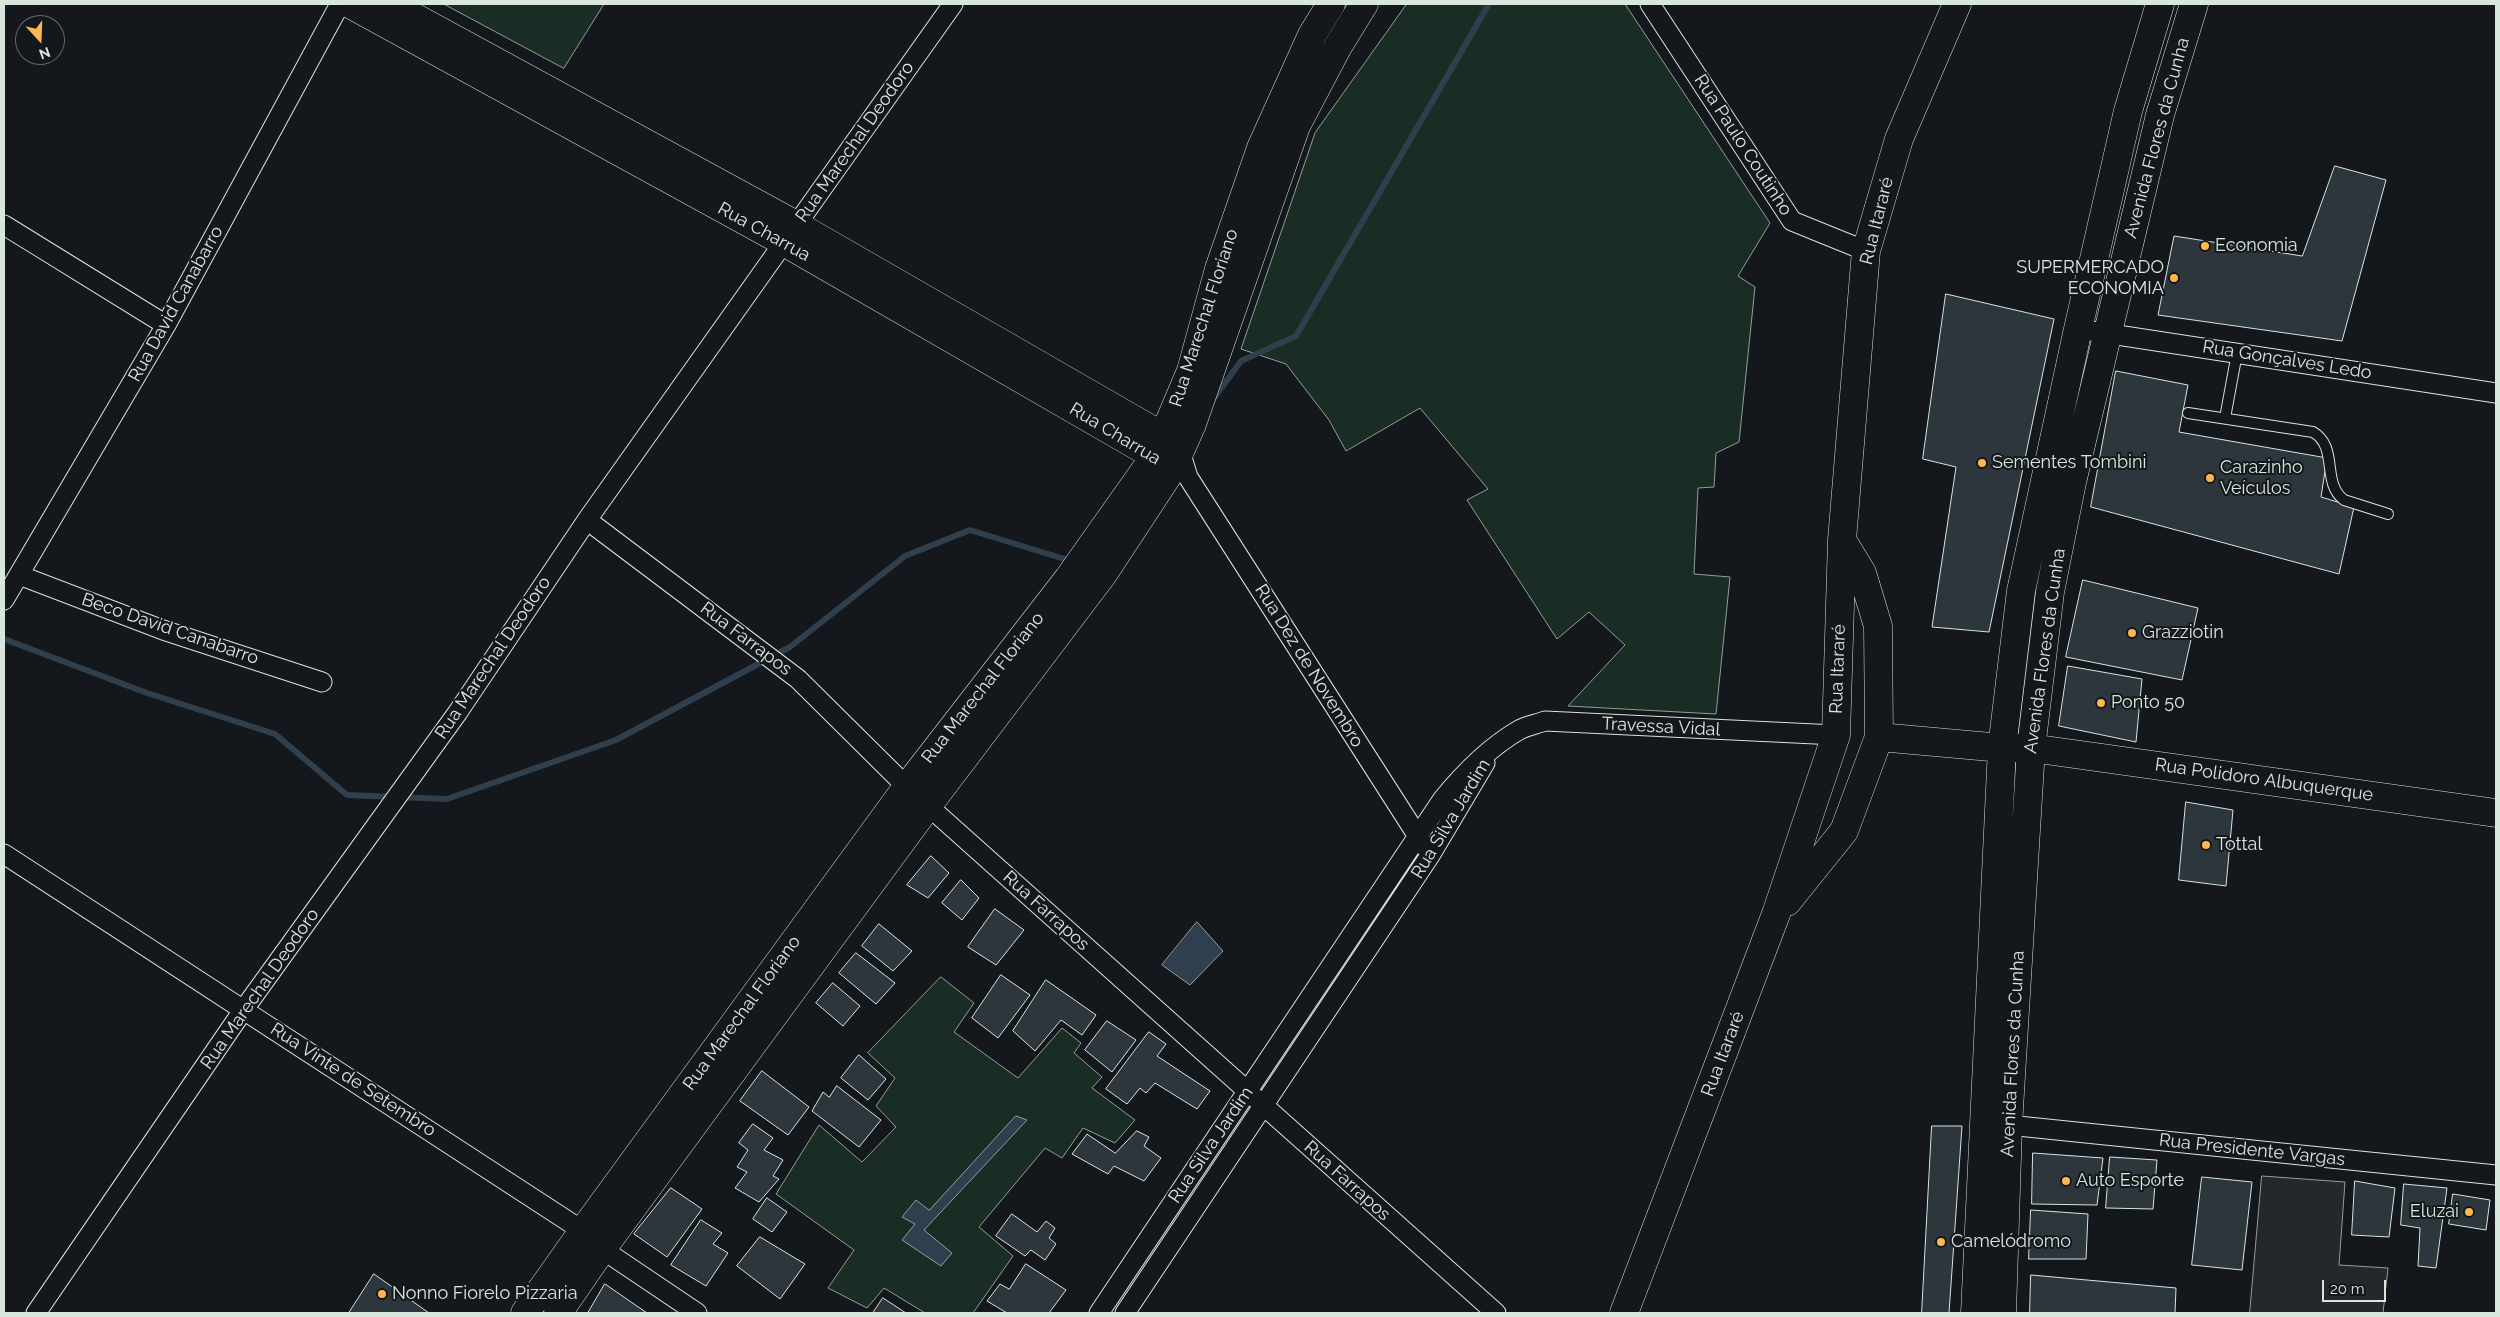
<!DOCTYPE html>
<meta charset="utf-8">
<style>
body{margin:0}
#map{position:relative;width:2500px;height:1317px;overflow:hidden;background:#14181c;font-family:Raleway,sans-serif}
canvas{display:block}
.frame{position:absolute;inset:0;border:5px solid #d8e6dc;pointer-events:none}
.north{position:absolute;left:15px;top:15px;width:50px;height:50px;box-sizing:border-box;background:#14181c;border:1px solid #626a69;border-radius:50%;rotate:160deg;font-size:14px;font-weight:700;line-height:20px;text-align:center;color:#d8e6dc}
.north::after{content:'';display:block;margin:auto;width:18px;height:22px;background:#ffb74d;clip-path:polygon(50% 0,100% 100%,50% 72%,0 100%)}
.scale{position:absolute;left:2322px;top:1280px;width:64px;height:22px;box-sizing:border-box;border:2px solid #d8e6dc;border-top:0;padding-left:6px;font-size:15px;line-height:18px;white-space:nowrap;color:#d8e6dc;-webkit-text-stroke:4px #14181c;paint-order:stroke}
</style>
<div id="map">
<canvas width="2500" height="1317"></canvas>
<div class="frame"></div>
<div class="north">N</div>
<div class="scale">20 m</div>
</div>
<script>
const c = document.querySelector('canvas').getContext('2d');
c.lineJoin = 'round';
function paint(path, color) { c.fillStyle = color; c.fill(path, 'evenodd'); }
function strokePath(path, color, width, dash) { c.strokeStyle = color; c.lineWidth = width; c.lineCap = dash ? 'butt' : 'round'; c.setLineDash(dash || []); c.stroke(path); }
function label(font, color, halo, rows, align = 'center') {
  c.font = font + ' Raleway,sans-serif'; c.lineWidth = 4; c.setLineDash([]); c.textBaseline = 'middle'; c.strokeStyle = halo; c.fillStyle = color; for (const [text, x, y, turn = 0] of rows) {
    c.save(); c.translate(x, y); c.rotate((+turn || 0) * Math.PI / 180); c.textAlign = isNaN(turn) ? turn : align; if (halo) c.strokeText(text, 0, 0); c.fillText(text, 0, 0); c.restore();
  }
}
const green = new Path2D(`
 M444,4H604L564,68Z
 M1407,4H1625L1770,223L1738,276L1755,287L1739,442L1716,453L1714,487L1698,488L1694,574L1730,577L1716,714L1568,706L1625,645L1589,612L1557,639L1467,500L1488,489L1420,408L1346,451L1329,420L1286,364L1241,349L1315,133Z
 M941,977L974,1003L954,1032L1018,1078L1062,1028L1081,1043L1074,1053L1102,1077L1092,1088L1135,1120L1115,1143L1083,1128L1062,1158L1045,1148L979,1227L1013,1256L973,1313H925L884,1288L867,1308L828,1288L854,1250L776,1194L819,1125L862,1162L896,1127L876,1106L895,1078L868,1053Z`);
paint(green, '#1a2d24');
strokePath(green, '#939e99', 1);
const parking = new Path2D(`
 M2262,1176L2345,1182L2339,1265L2388,1268L2383,1313H2250Z`);
paint(parking, '#24282b');
strokePath(parking, '#939e99', 1);
const water = new Path2D(`
 M1197,922L1223,951L1190,985L1162,965Z
 M1016,1116L1027,1120L924,1230L952,1253L941,1266L902,1240L915,1224L902,1217L916,1200L929,1210Z`);
paint(water, '#2f3f4d');
strokePath(water, '#939e99', 1);
strokePath(new Path2D(`
 M1212,401L1241,361L1296,336L1489,4
 M4,639L147,693L275,734L347,795L447,799L616,740L790,647L905,556L970,530L1071,561`), '#2f3f4d', 6);
const building = new Path2D(`
 M2335,166L2386,180L2342,341L2158,315L2174,236L2302,256Z
 M1946,294L2054,319L1989,632L1932,627L1956,467L1923,459Z
 M2116,371L2188,385L2179,432L2327,458L2321,497L2354,507L2339,574L2091,507Z
 M2083,580L2198,608L2182,680L2066,657Z
 M2068,666L2142,679L2136,742L2059,726Z
 M2186,802L2233,810L2226,886L2179,880Z
 M931,856L949,873L928,898L907,885Z
 M961,880L979,898L962,920L942,903Z
 M995,909L1024,930L996,965L968,947Z
 M879,924L912,951L893,971L862,946Z
 M856,953L895,983L876,1004L839,973Z
 M1001,975L1030,995L998,1038L972,1018Z
 M1046,980L1096,1015L1082,1035L1061,1020L1035,1051L1013,1031Z
 M833,983L860,1006L843,1026L816,1003Z
 M1107,1021L1136,1040L1112,1072L1085,1050Z
 M1149,1032L1166,1044L1157,1056L1210,1091L1197,1109L1155,1083L1146,1093L1140,1088L1127,1104L1106,1089Z
 M859,1055L886,1079L868,1100L841,1078Z
 M762,1071L809,1107L788,1135L740,1101Z
 M837,1086L881,1120L859,1147L812,1111L823,1092L829,1097Z
 M753,1124L773,1138L764,1150L783,1160L773,1176L779,1179L759,1202L735,1188L747,1172L737,1167L748,1150L739,1143Z
 M1932,1126H1962L1949,1313H1922Z
 M1137,1131L1149,1137L1144,1146L1161,1158L1144,1181L1114,1166L1108,1174L1072,1154L1087,1134L1115,1153Z
 M2033,1153L2103,1158L2097,1205L2032,1204Z
 M2110,1157L2157,1160L2153,1209L2106,1208Z
 M2202,1177L2252,1182L2242,1270L2192,1265Z
 M2355,1181L2395,1188L2389,1237L2352,1235Z
 M2404,1184L2447,1188L2436,1268L2418,1266L2420,1228L2401,1225Z
 M671,1188L702,1209L667,1257L634,1234Z
 M2453,1194L2490,1200L2486,1230L2449,1224Z
 M767,1198L787,1212L772,1232L753,1219Z
 M2031,1210L2088,1214L2086,1259H2029Z
 M1012,1214L1037,1232L1046,1221L1055,1228L1049,1238L1056,1244L1045,1260L1031,1250L1025,1256L996,1236Z
 M701,1220L722,1233L713,1244L728,1253L706,1286L671,1265Z
 M760,1237L805,1264L780,1299L737,1266Z
 M1026,1264L1066,1290L1049,1313H1007L987,1301L1000,1284L1009,1289Z
 M374,1274L429,1313H349Z
 M2031,1275L2176,1288L2175,1313H2030Z
 M605,1284L647,1313H588Z
 M883,1298L906,1313H873Z`);
paint(building, '#2c363c');
strokePath(building, '#d8e6dc', 1);
const lane = new Path2D(`
 M2188,413L2313,432C2339,447 2321,483 2344,500L2388,514
 M2225,418L2237,353`);
const street = new Path2D(`
 M1650,4L1792,221L1866,251
 M4,225L166,325
 M2078,329L2496,393
 M1180,451L1188,477L1424,846
 M587,520L798,679L907,787L1496,1313
 M19,575L163,630L322,682
 M4,600L166,325L340,4
 M4,854L583,1231L602,1249L697,1313
 M2008,1125L2496,1175
 M36,1313L244,1009L458,712L587,520L953,4
 M1099,1313L1442,800C1463,774 1490,747 1519,730C1526,726 1537,724 1545,721L1836,735
 M1125,1313L1431,854L1485,763`);
const secondary = new Path2D(`
 M350,4L784,242L1155,456L1169,466
 M390,4L796,225L1164,437L1178,449
 M1879,737L2002,748H2031L2496,813
 M1787,902L1844,831L1879,737L1878,626L1862,573L1842,540
 M525,1313L583,1231L907,787L1068,579L1155,456L1191,371L1219,269L1261,148L1312,35L1331,4
 M558,1313L602,1249L929,804L1103,574L1172,469L1192,424L1296,126L1337,48L1364,4
 M1624,1313L1776,914L1836,735L1842,540L1866,251L1899,139L1957,4
 M1975,1313L2002,748L2021,591L2078,329L2128,111L2160,4
 M2002,1313L2008,1125L2031,748L2050,592L2072,482L2160,115L2194,4`);
strokePath(lane, '#d8e6dc', 12);
strokePath(street, '#d8e6dc', 21);
strokePath(secondary, '#d8e6dc', 29);
strokePath(lane, '#14181c', 10);
strokePath(street, '#14181c', 19);
strokePath(secondary, '#14181c', 28);
for (const [x, y, r, color] of [
 [2205,246,5,"#ffb74d"],
 [2174,278,5,"#ffb74d"],
 [1982,463,5,"#ffb74d"],
 [2210,478,5,"#ffb74d"],
 [2132,633,5,"#ffb74d"],
 [2101,703,5,"#ffb74d"],
 [2206,845,5,"#ffb74d"],
 [2066,1181,5,"#ffb74d"],
 [2469,1212,5,"#ffb74d"],
 [1941,1242,5,"#ffb74d"],
 [382,1294,5,"#ffb74d"]
]) { const dot = new Path2D(); dot.arc(x, y, r, 0, 2 * Math.PI); c.fillStyle = color; c.fill(dot); strokePath(dot, '#14181c', 2); }
label('18px', '#d8e6dc', '#14181c', [
 ["Avenida Flores da Cunha",2157,138,-75],
 ["Rua Marechal Deodoro",855,142,-55],
 ["Rua Paulo Coutinho",1743,145,57],
 ["Rua Itararé",1877,221,-76],
 ["Rua Charrua",764,232,29],
 ["Rua David Canabarro",176,304,-61],
 ["Rua Marechal Floriano",1204,318,-72],
 ["Rua Gonçalves Ledo",2287,360,9],
 ["Rua Charrua",1115,434,31],
 ["Beco David Canabarro",170,629,19],
 ["Rua Farrapos",746,639,37],
 ["Avenida Flores da Cunha",2045,651,-82],
 ["Rua Marechal Deodoro",493,658,-56],
 ["Rua Dez de Novembro",1309,666,58],
 ["Rua Itararé",1838,669,-88],
 ["Rua Marechal Floriano",983,688,-52],
 ["Travessa Vidal",1661,727,3],
 ["Rua Polidoro Albuquerque",2264,780,8],
 ["Rua Silva Jardim",1451,819,-59],
 ["Rua Farrapos",1046,911,42],
 ["Rua Marechal Deodoro",260,989,-55],
 ["Rua Marechal Floriano",742,1013,-54],
 ["Rua Itararé",1723,1054,-69],
 ["Avenida Flores da Cunha",2013,1054,-87],
 ["Rua Vinte de Setembro",353,1080,33],
 ["Rua Silva Jardim",1211,1145,-56],
 ["Rua Presidente Vargas",2252,1150,6],
 ["Rua Farrapos",1347,1181,42]
]);
label('18px', '#d8e6dc', '#14181c', [
 ["Economia",2215,246],
 ["SUPERMERCADO",2164,268,"right"],
 ["ECONOMIA",2164,289,"right"],
 ["Sementes Tombini",1992,463],
 ["Carazinho",2220,468],
 ["Veículos",2220,489],
 ["Grazziotin",2142,633],
 ["Ponto 50",2111,703],
 ["Tottal",2216,845],
 ["Auto Esporte",2076,1181],
 ["Eluzai",2459,1212,"right"],
 ["Camelódromo",1951,1242],
 ["Nonno Fiorelo Pizzaria",392,1294]
], 'left');
</script>
